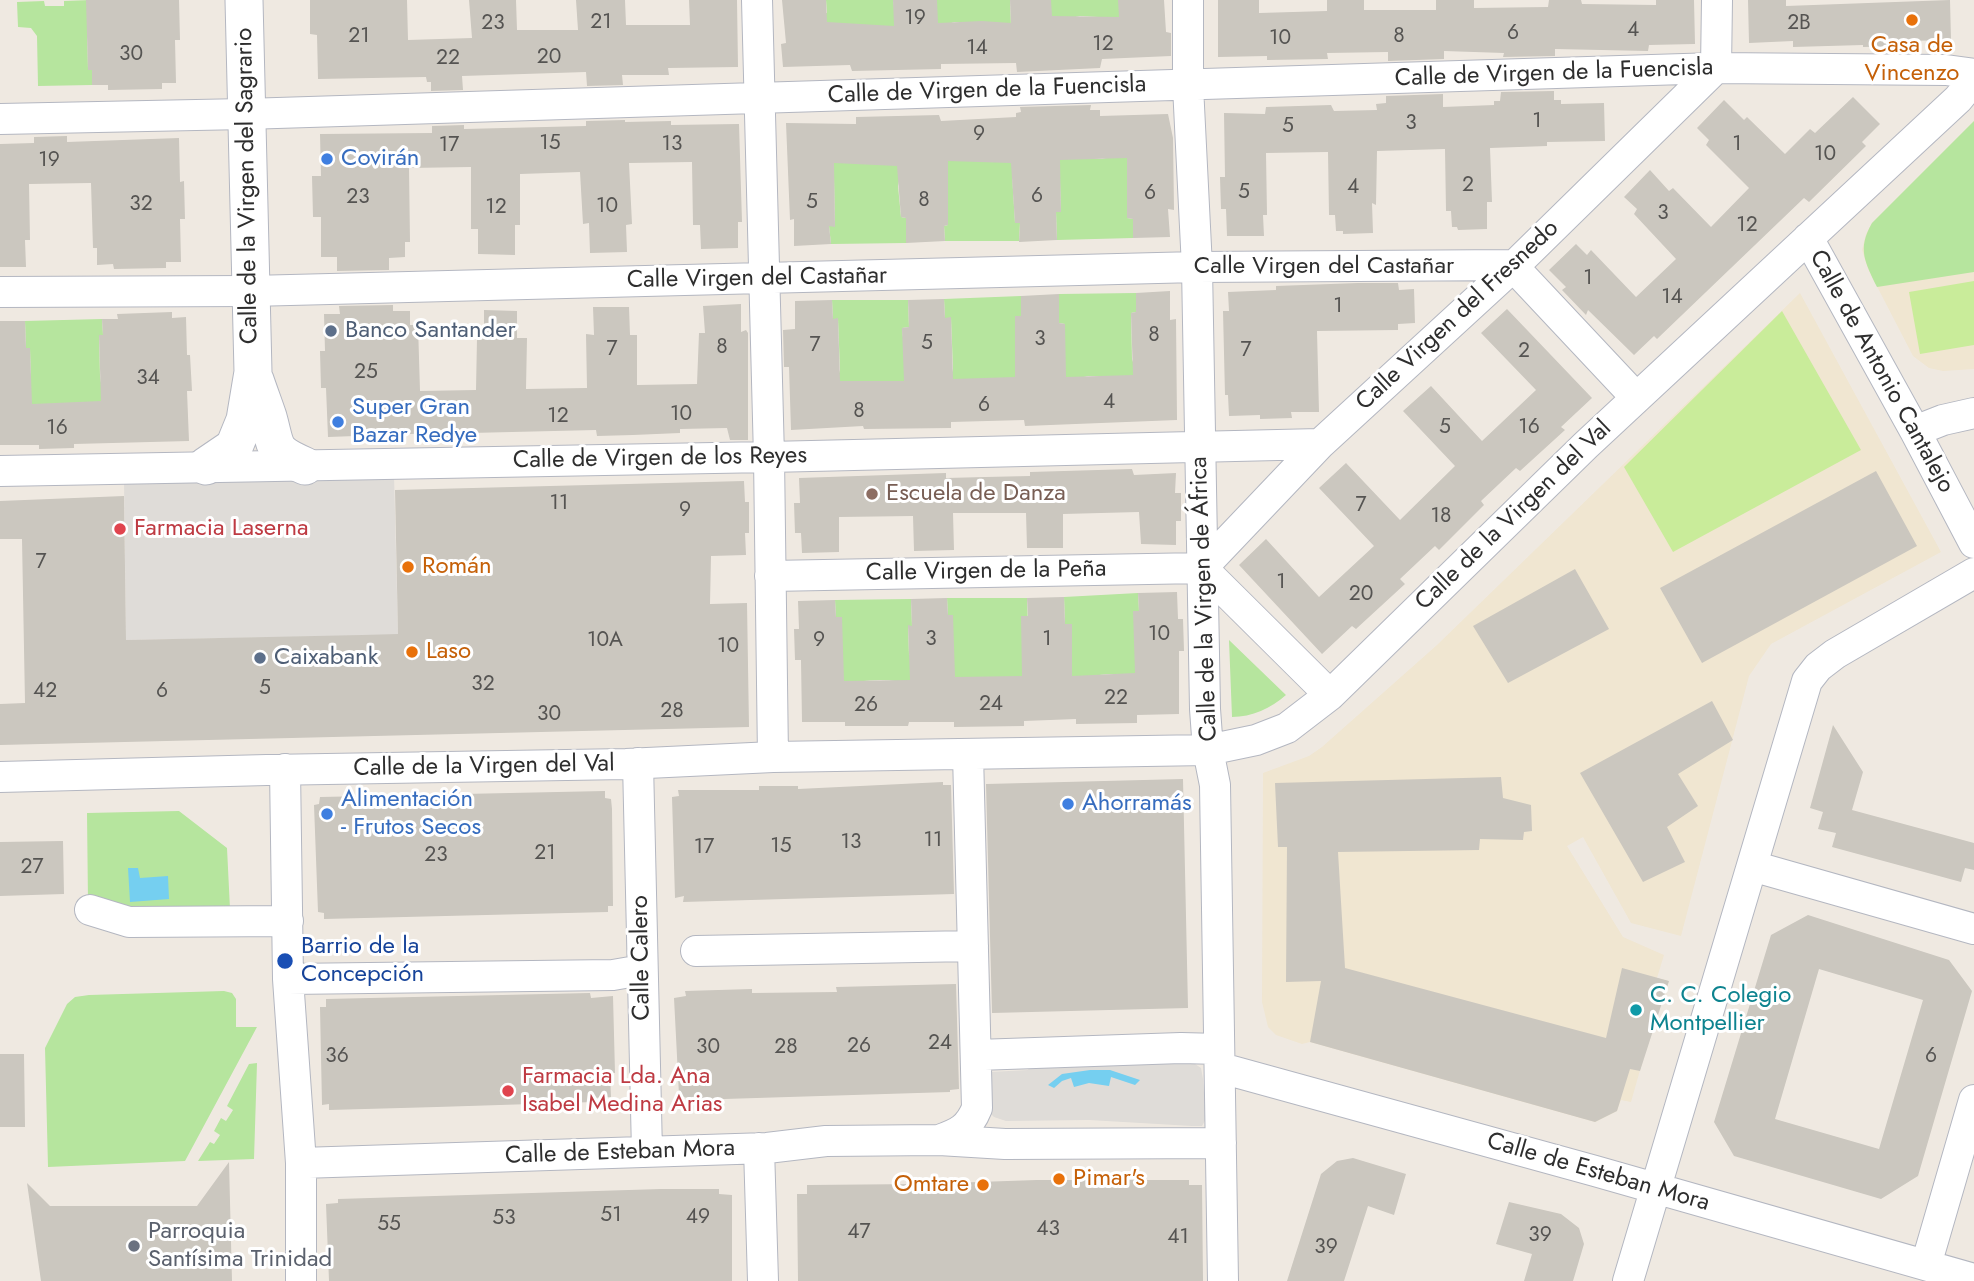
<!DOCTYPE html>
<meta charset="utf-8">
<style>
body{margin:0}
canvas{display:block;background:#efe9e1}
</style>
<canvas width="1974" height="1281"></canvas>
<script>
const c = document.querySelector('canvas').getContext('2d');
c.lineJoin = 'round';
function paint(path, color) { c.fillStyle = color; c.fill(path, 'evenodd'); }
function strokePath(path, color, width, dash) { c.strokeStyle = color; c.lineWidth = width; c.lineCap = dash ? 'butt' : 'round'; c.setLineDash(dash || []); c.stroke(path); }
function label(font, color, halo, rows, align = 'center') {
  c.font = font + ' Jost,sans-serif'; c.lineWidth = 6; c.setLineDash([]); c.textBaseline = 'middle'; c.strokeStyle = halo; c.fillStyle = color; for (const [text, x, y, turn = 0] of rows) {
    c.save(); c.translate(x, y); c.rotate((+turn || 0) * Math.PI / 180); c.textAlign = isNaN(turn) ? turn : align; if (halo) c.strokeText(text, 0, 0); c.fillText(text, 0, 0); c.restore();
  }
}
paint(new Path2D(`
 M1974,121V369L1943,371L1929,368L1913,356L1868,269L1862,250L1866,234L1872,223Z
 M1800,293L1941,552L1771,644L1749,676L1681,936L1631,923L1583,837L1567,846L1623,937L1664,955L1657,978L1669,981L1646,1049L1631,1102L1621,1100L1617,1111L1595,1122L1310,1042L1302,1044L1276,1035L1268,1027L1262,1002L1263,773L1309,756L1322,747L1437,645Z`), '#f0e6d1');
paint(new Path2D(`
 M91,0L87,29L88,69L92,70V85L38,86L37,36L31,28L18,27L17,2L44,1L45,6H64V1Z
 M826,0H893L897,28L821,32V13H827Z
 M937,0H1010L1011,26L968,29L966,22H954L933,30Z
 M1051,0H1118L1128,20L1100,22L1098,17L1080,16L1046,23L1045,8L1051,7Z
 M1974,121V272L1877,287C1865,262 1857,249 1872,223Z
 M1131,152L1127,170V218L1133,219V238L1057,240L1056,212H1061L1060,182L1055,154L1085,153V159H1102Z
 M955,156L957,161L1019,156L1012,174L1015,223H1020L1019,241H945L944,226L948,225V174L943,157Z
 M904,157L898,186L901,217L906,218V243L831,244L829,226H835L834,178L830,159Z
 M1136,293V312L1131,313L1132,359L1139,380L1108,381L1105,376H1088L1059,383L1065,324L1059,323V294Z
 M1021,296V316H1015V365L1023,384L963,379L949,386L953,369L951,318H945L944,299Z
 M832,300H908L909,327L902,328L908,387L881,381H860L859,387H835L840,370L838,319H833Z
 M102,319L103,335L99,336L100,376L104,405L56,403L55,407L26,408L31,380L30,349L26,348L25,321Z
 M1138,593L1139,611H1134L1141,678C1115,670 1091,675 1065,682L1072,654V625L1065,624L1064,597Z
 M947,598H1027L1030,682L949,685L953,615H948Z
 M911,599L912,626H908L909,655L914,658V685C889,677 863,680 837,685L842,617H836L835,600Z
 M1229,640L1286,695C1271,708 1252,717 1232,717Z
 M179,811L227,848L230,909L131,911L88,903L87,813Z
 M224,991L232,993L236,999V1027H257L185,1161L48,1167L45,1048L67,1004L75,997L89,995Z
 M257,1063L254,1159L198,1161L210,1142L214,1144L220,1135L214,1131L221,1118L226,1121L233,1110L227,1106L249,1064Z`), '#b6e59e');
paint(new Path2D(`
 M1974,281V345L1920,354L1909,292Z
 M1782,311L1861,450L1673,552L1624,467Z`), '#c9ec9a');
paint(new Path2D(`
 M394,474L398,635L126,640L124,479Z
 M1031,1064H1195L1201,1068L1203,1079L1206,1119L1202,1126H1192L1089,1120L1006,1121L994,1117L988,1111L990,1072L1028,1070Z`), '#dfdcd8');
paint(new Path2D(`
 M128,868H138L140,878L168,876L169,899L130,902Z
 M1090,1070H1110L1140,1080L1135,1085L1111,1077L1109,1086L1089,1083L1074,1087L1071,1078L1062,1081L1054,1088L1048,1085L1062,1074Z`), '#75cff0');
paint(new Path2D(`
 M86,0H179L180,40H175L176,83H162V89L108,90V85H92V70H88Z
 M310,0H407L408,40L472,38L469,0H516L517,30H578L576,0H625L626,25H690L689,0H737L738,67L668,68L669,75H622L623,85L587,86L586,72L462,76L463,90L431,91V82H427L426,77L318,79L317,35L310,34Z
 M782,0H826L827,22L894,26L893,0H937L938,23L982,21L1011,23L1010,0H1051L1052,16L1119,17L1118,0H1164L1166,32L1171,33V56L1102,59L1100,68L1017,72L1016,63L941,64V69L852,71L850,65L783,67L781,44L786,43Z
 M1218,0H1259V13L1327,11V0H1364V10H1436V0H1474V8L1548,7L1549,0H1581L1582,4L1656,5V0H1694L1695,44L1649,45L1648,51L1555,49V56L1503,57L1504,53L1444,51V59L1388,61V52L1327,53L1328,59L1267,60V56L1218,57Z
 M1748,0H1786V6L1950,0L1951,40L1904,41L1905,46L1863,47V45L1793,47V41L1749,43Z
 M1554,91V100H1561V104L1604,103L1605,141L1547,142V146L1490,148L1492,202H1487V229L1458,230L1457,227H1452L1451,211H1446L1445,149L1377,151L1376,205L1372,203L1373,233L1343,234V231H1336L1335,215H1329L1328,152L1266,153L1267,215H1263L1264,236H1227L1226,209H1221L1220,177H1225L1224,113L1265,114L1266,107L1331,105L1334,111L1377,110L1376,104L1386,103V96L1443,94V107L1494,105V101H1500L1501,92Z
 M1853,97L1880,124L1862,142L1866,146L1809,202L1804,198L1657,339L1654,336L1634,355L1588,310L1586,315L1562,290L1566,287L1549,270L1576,244L1587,255L1591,250L1636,297L1676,259L1634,214L1637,209L1624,197L1650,170L1669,191L1673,188L1711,227L1749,188L1706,145L1709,140L1697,128L1724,100L1744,120L1747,117L1785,154L1810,129L1815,133Z
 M1091,105L1090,110H1100V116L1168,114L1173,138L1174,210L1168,209L1170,237L1133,238V219L1127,218V158L1060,160L1061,212H1056L1057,240L1019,242L1020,223H1015L1011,163L948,161V225L944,226L945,241L906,243V218L901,217L897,166L834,163L835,227L829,226L831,244L794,246V219L790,220L786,123L856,124V117L939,115L941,121L1016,117V113L1021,112L1020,107Z
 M625,120V122L671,121V125L739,124L742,222H738V248L701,249L700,225H693L692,162L629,163L632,224L626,225L627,252L590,253L589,223L583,224L580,172L520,174V225H515V255L478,254V229H471V167L409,168L410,242H405V257L389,258V270L337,271V257H321V217H313L312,176H321L320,134L432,133V126L464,125V129L586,126V121Z
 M67,136V142L179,138L180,182L184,181L185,219H180L181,262H166V268L114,269L113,264L97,265V248H93L91,183L29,184L30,240H25L26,267H0V144L34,143V137Z
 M1358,283H1398L1399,290L1414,289L1415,323L1398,324V330L1317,331L1319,412H1291L1292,418L1260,419V415L1229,416L1228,395H1225L1223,311H1229L1228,292L1276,290V286Z
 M1170,291V320L1176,319L1177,420L1025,426L1024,420L951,422V428L864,429L863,426L791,430L789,367H784L783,330L795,329V301L832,300L833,319L838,318L840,381H904L902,328L909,327L908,300L944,299L945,318L951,317L953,379L1015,377V316H1021V296L1059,294V323L1065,324L1066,377L1133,375L1131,313L1136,312V293Z
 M741,304V332L746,330L748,333V440H730L727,428L680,429V433L633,435L597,436L596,430L470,433V437H439L438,433L328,437L326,388H321L320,351H325L324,314H340L339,306L393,305V311H410V325H418L420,391L476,390L477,338H484V310L517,311V338H527L526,389L587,388L586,334L594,335L593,307H629L630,335H637V385L697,384L699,333H705L703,306Z
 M1507,309L1592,398L1561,427L1565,430L1520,471L1516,468L1481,501L1484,505L1439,550L1435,546L1400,579L1405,584L1356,629L1352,626L1322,654L1239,565L1266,539L1319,597L1374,546L1319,488L1346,463L1400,520L1455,466L1403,411L1431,386L1482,441L1536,390L1481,333Z
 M172,312V318L186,317L187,355H190L192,391H187L189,441L74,444V448L39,449V445H0V321H25L26,348H30L32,404L101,401L99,335H103L102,319H118L117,314Z
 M1132,469L1134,475L1176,473L1175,493H1181V521H1176V545L1141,544L1139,512L1063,514V548H1027L1026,513H953L954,550L914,551L913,516L839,517V552L802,553L801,533H795L794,503H800L799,478L946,473V478L985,477L1030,476V472Z
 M1876,471L1917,546L1702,663L1660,588Z
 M744,481L745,502H749V533H745L746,555L711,556L710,604L747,603L749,727L0,745V704L25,703L22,539H0V501L124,496L126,640L362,635L398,634L395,490Z
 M1575,569L1609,629L1508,683L1473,626Z
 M1177,592L1178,619H1183L1184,651H1179V714L1137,715V723L1076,724V719L1024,721V726L954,727V722H909L908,726H845V722H802L801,660H795L794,629H799L798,601L835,600L836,617H842L844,681L910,680L908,625L912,626L911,599L947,598L948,615H953L955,677L1022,676L1021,616H1028L1027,598L1064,597L1065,624H1072V676L1135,673L1133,611H1139L1138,593Z
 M1712,701L1733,740L1678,774L1698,806L1667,827L1685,862L1643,882L1580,773Z
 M1833,725L1863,772L1852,810L1974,843V870L1965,868L1961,882L1832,847L1836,833L1818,829L1823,812L1810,808Z
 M1501,777L1503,798L1531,805L1532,831L1524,832L1523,840L1480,839L1479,850L1338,852L1345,968L1606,1038L1622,968L1669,981L1640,1071L1630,1069L1617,1111L1595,1122L1310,1042L1321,981L1286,982L1287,847H1278L1275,783Z
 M1183,779L1188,1008L992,1013L986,784Z
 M943,782V785H951L954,894L683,902L684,896L675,898L672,797L679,796L678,790H759V786H798V789Z
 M605,791V798L611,799L612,809L613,906H608V912L324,919V913L318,912L314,805L319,804L320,797Z
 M63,841L64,894L0,896V842Z
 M1808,915L1949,960L1972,991L1918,1176L1881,1199L1734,1156L1714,1122L1771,935ZM1819,969L1923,1000L1879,1149L1775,1119Z
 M956,984L959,1089L950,1090V1092L692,1100L679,1095L674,998L686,996L685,991L752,989V993L837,992L836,987Z
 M590,993L591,998L613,996L615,1073H610L611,1097L594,1098V1102L437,1107L329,1110V1104L322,1105L320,1007H326V999Z
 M0,1054H24L25,1127H0Z
 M1353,1158L1406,1174L1394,1215L1368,1206L1344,1281H1287L1321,1174L1337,1161Z
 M229,1162L232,1281H41L27,1183L50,1206H197Z
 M1037,1180H1189V1185H1202L1203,1281H798L797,1194H807V1185L919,1184Z
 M661,1189H719V1194L732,1195V1281H329L326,1204L338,1203V1199Z
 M1509,1202L1561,1214L1579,1228L1584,1244L1573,1281H1524L1532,1254L1496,1244Z`), '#cbc7bf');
const minor = new Path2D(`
 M757,0L769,457L773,757
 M1188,0V86L1197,267L1205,709L1208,750L1215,785L1223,1281
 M0,119L245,114L1716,68L1946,70L1974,74
 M1808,238L1915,431L1974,543
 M0,292L251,291L1197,267L1515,265L1522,276L1630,391L1639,395
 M1915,431L1943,420L1974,413
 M0,471L769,457L1320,444
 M1202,568L1320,444L1515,265L1716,68L1717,0
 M1202,568L1330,695
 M770,576L1202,568
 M638,763L647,1152
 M285,769L288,979L301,1163V1281
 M0,777L267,770L626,764L773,757L1208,750L1256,740L1287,728L1330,695L1586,445L1958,99L1974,80
 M1752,866L1974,929
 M90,910L129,922L288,921
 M696,951L973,946
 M288,979L613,975L642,970
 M977,1055L1181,1048L1219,1049
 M1221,1068L1595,1171L1974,1279
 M939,1140C959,1133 969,1128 977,1108L968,754
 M759,1148L763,1281
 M301,1163L767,1148L826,1141L939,1140L1005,1144L1221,1143
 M1926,1265L1974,1100
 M1628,1281L1807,681L1818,667L1835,654L1974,573`);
const tertiary = new Path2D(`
 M255,380C259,392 264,405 268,417C277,449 271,451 305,466
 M206,466L234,447L245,420L253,372L244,0`);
strokePath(minor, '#b4b7c1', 32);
strokePath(tertiary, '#b4b7c1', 39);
strokePath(minor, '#fff', 30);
strokePath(tertiary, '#fff', 37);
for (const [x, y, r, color] of [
 [1912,20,7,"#e8710a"],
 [327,159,7,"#3f7fe0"],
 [331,331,7,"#5c6f8a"],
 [338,422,7,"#3f7fe0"],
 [872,494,7,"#8d6e63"],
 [120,529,7,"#e0444e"],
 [408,567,7,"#e8710a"],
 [412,652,7,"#e8710a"],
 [260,658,7,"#5c6f8a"],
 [1068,804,7,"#3f7fe0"],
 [327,814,7,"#3f7fe0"],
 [285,961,9,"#1a4fb4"],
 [1636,1010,7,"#0f9aa8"],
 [508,1091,7,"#e0444e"],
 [1059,1179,7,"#e8710a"],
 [983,1185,7,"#e8710a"],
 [134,1246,7,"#6b7280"]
]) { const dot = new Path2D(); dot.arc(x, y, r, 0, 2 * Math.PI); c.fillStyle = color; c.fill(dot); strokePath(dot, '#fff', 2.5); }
label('21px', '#555452', null, [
 ["19",915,19],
 ["21",601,23],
 ["23",493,24],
 ["2B",1799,24],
 ["4",1633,31],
 ["6",1513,34],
 ["21",359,37],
 ["8",1399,37],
 ["10",1280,39],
 ["12",1103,45],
 ["14",977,49],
 ["30",131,55],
 ["20",549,58],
 ["22",448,59],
 ["1",1537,122],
 ["3",1411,124],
 ["5",1288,127],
 ["9",979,135],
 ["15",550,144],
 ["13",672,145],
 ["1",1737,145],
 ["17",449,146],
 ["10",1825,155],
 ["19",49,161],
 ["2",1468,186],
 ["4",1353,188],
 ["5",1244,193],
 ["6",1150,194],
 ["6",1037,197],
 ["23",358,198],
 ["8",924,201],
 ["5",812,203],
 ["32",141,205],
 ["10",607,207],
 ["12",496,208],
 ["3",1663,214],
 ["12",1747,226],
 ["1",1588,279],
 ["14",1672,298],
 ["1",1338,307],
 ["8",1154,336],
 ["3",1040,340],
 ["5",927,344],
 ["7",815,346],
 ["8",722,348],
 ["7",612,350],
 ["7",1246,351],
 ["2",1524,352],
 ["25",366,373],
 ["34",148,379],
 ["4",1109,403],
 ["6",984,406],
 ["8",859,412],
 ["10",681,415],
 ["12",558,417],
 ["5",1445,428],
 ["16",1529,428],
 ["16",57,429],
 ["11",559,504],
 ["7",1361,506],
 ["9",685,511],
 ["18",1441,517],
 ["7",41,563],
 ["1",1281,583],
 ["20",1361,595],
 ["10",1159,635],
 ["3",931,640],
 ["1",1047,640],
 ["10A",605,641],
 ["9",819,641],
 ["10",728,647],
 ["32",483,685],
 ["5",265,689],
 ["42",45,692],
 ["6",162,692],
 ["22",1116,699],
 ["24",991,705],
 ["26",866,706],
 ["28",672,712],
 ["30",549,715],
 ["11",933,841],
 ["13",851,843],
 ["15",781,847],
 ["17",704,848],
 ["21",545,854],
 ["23",436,856],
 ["27",32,868],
 ["24",940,1044],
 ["26",859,1047],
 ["30",708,1048],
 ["28",786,1048],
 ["36",337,1057],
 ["6",1931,1057],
 ["51",611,1216],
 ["49",698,1218],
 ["53",504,1219],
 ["55",389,1225],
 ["43",1048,1230],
 ["47",859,1233],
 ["39",1540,1236],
 ["41",1178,1238],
 ["39",1326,1248]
]);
label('24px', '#c56008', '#fff', [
 ["Casa de",1912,46,"center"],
 ["Vincenzo",1912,74,"center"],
 ["Román",422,567],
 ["Laso",426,652],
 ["Pimar's",1073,1179],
 ["Omtare",969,1185,"right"]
], 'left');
label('24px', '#2e2e2e', '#fff', [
 ["Calle de Virgen de la Fuencisla",1554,74,-2],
 ["Calle de Virgen de la Fuencisla",987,91,-2],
 ["Calle de la Virgen del Sagrario",248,186,-91],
 ["Calle Virgen del Castañar",1324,267],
 ["Calle Virgen del Castañar",757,279,-1],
 ["Calle Virgen del Fresnedo",1458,316,-43],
 ["Calle de Antonio Cantalejo",1881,372,61],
 ["Calle de Virgen de los Reyes",660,459,-1],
 ["Calle de la Virgen del Val",1514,516,-44],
 ["Calle Virgen de la Peña",986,572,-1],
 ["Calle de la Virgen de África",1205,599,-92],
 ["Calle de la Virgen del Val",484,767,-1],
 ["Calle Calero",642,958,-91],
 ["Calle de Esteban Mora",620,1153,-2],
 ["Calle de Esteban Mora",1598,1173,16]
]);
label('24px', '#366cbe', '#fff', [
 ["Covirán",341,159],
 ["Super Gran",352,408],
 ["Bazar Redye",352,436],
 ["Alimentación",341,800],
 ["- Frutos Secos",341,828],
 ["Ahorramás",1082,804]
], 'left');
label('24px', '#4e5e75', '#fff', [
 ["Banco Santander",345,331],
 ["Caixabank",274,658]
], 'left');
label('24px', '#785e54', '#fff', [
 ["Escuela de Danza",886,494]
], 'left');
label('24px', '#be3a42', '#fff', [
 ["Farmacia Laserna",134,529],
 ["Farmacia Lda. Ana",522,1077],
 ["Isabel Medina Arias",522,1105]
], 'left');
label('24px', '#164399', '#fff', [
 ["Barrio de la",301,947],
 ["Concepción",301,975]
], 'left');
label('24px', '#0d838f', '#fff', [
 ["C. C. Colegio",1650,996],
 ["Montpellier",1650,1024]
], 'left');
label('24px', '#5b616d', '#fff', [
 ["Parroquia",148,1232],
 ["Santísima Trinidad",148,1260]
], 'left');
</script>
